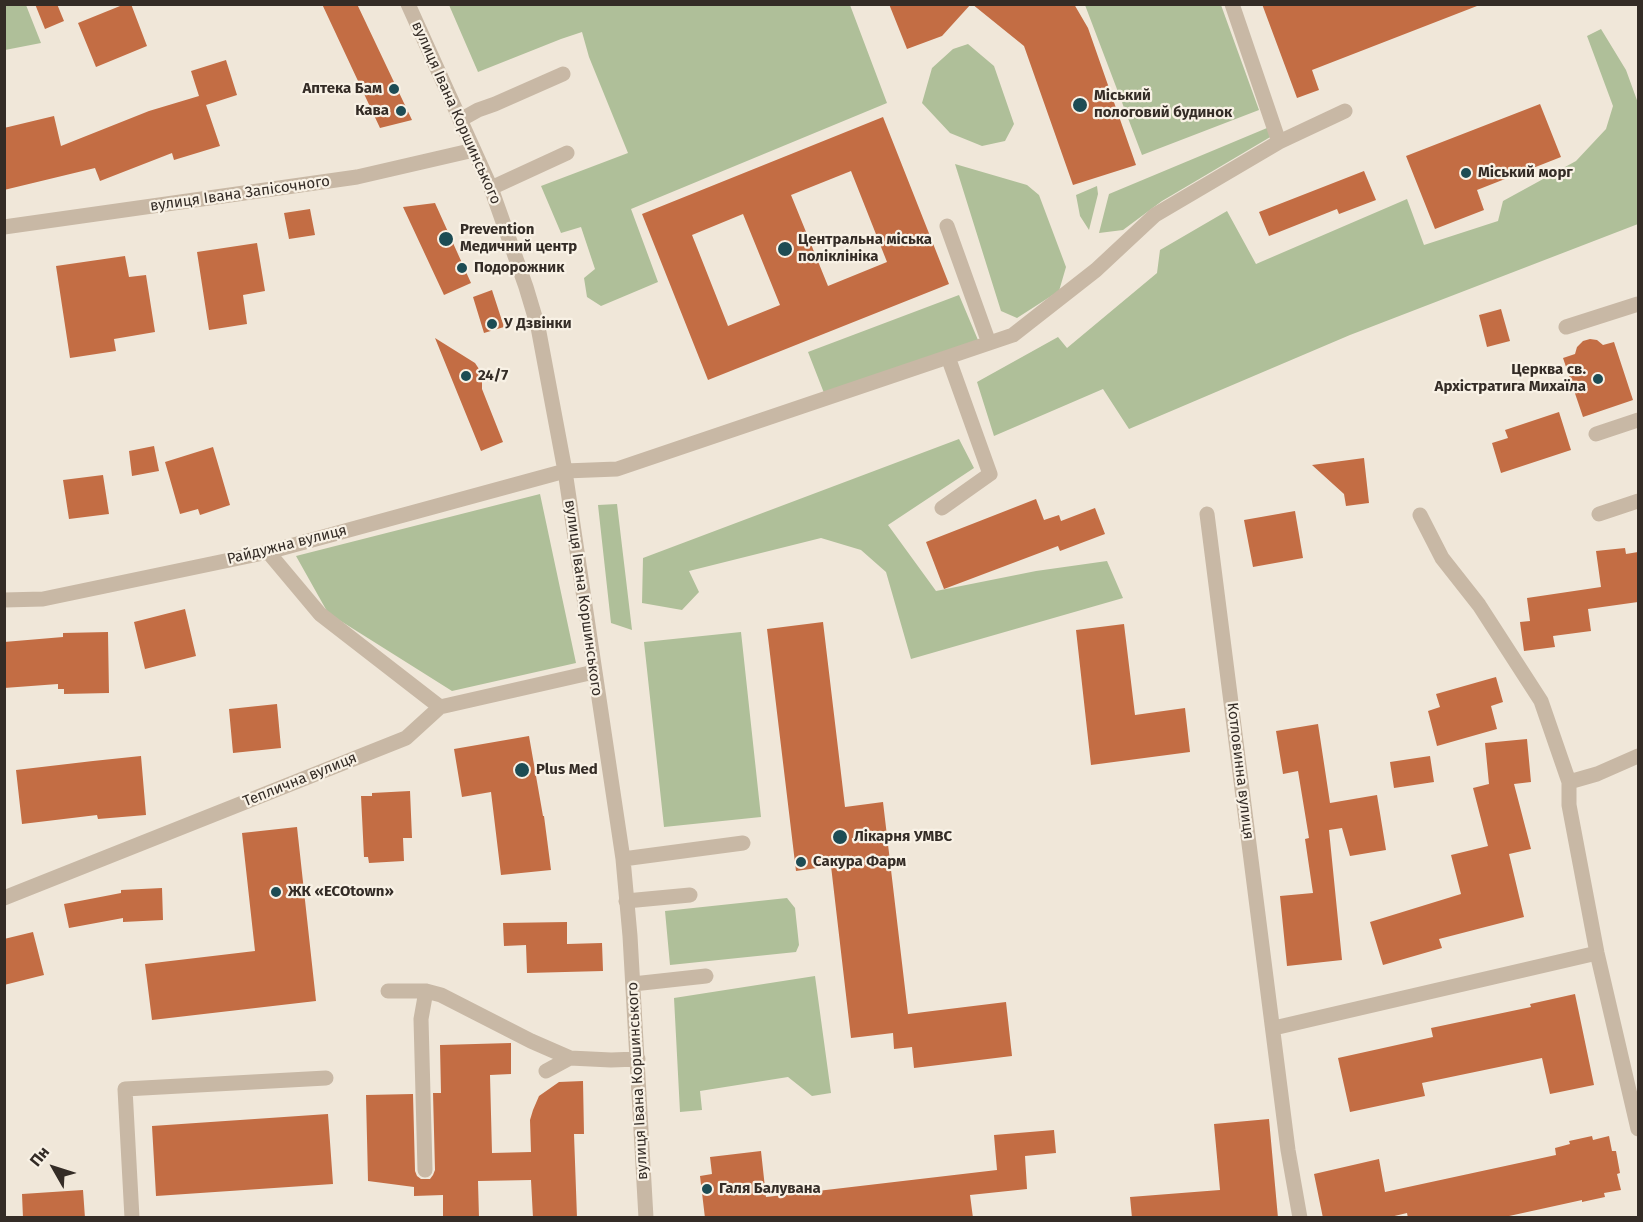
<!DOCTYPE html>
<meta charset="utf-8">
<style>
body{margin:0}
#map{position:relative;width:1643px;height:1222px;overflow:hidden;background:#f0e7d9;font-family:"Fira Sans",sans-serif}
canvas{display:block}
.frame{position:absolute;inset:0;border:6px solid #342c26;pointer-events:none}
.north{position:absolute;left:24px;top:1138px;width:60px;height:60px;-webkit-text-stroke:4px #f8f1e5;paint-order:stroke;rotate:309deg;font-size:16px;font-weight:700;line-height:24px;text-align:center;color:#342c26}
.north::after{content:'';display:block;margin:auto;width:21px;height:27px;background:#342c26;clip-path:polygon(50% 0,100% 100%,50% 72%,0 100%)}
</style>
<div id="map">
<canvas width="1643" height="1222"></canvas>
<div class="frame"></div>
<div class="north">Пн</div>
</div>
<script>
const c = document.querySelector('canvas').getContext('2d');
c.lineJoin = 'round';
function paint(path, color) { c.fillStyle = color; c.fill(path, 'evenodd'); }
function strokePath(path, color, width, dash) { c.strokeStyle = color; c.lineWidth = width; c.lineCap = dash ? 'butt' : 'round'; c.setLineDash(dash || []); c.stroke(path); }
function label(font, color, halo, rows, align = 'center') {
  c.font = font + ' "Fira Sans",sans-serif'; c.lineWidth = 4.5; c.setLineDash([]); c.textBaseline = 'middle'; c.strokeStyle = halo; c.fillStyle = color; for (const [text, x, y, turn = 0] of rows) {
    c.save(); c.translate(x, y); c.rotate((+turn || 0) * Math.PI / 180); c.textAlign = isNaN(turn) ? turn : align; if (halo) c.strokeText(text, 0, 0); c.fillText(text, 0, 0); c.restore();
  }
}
paint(new Path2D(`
 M5,4L26,5L41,43L5,50Z
 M449,5H850L887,103L631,209L658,282L601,306L587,297L584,278L595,269L581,227L561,233L541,186L628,153L589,57L582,32L561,39L478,72Z
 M1085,5H1221L1259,110L1142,155Z
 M1601,29L1626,70L1638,103V224L1350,335L1129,429L1103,389L994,436L977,382L1058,337L1067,348L1157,273L1160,250L1227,211L1256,264L1407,199L1424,245L1498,221L1503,201L1576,161L1606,129L1613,106L1587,36Z
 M968,44L994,66L1014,124L1005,141L982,146L950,133L922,103L932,68L953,49Z
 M1267,128L1272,136L1162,201L1123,230L1099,233L1109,194Z
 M955,164L1027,185L1039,195L1066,267L1059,291L1017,318L1001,311Z
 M1097,186L1098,194L1089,230L1080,216L1076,195Z
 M959,295L978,340L824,393L808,352Z
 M959,439L974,468L888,525L936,591L1036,571L1107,561L1123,598L911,659L886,572L861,550L821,538L689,571L699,592L682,610L642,603L643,558Z
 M540,494L576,663L452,691L328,613L296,556Z
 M617,504L632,630L611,623L598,505Z
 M741,632L761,817L664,827L644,642Z
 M787,898L795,908L799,945L796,952L670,965L665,911Z
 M815,976L831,1093L812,1096L788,1077L700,1091L702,1110L680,1112L674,998Z`), '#afbf99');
paint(new Path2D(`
 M35,4H57L64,21L45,29Z
 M125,4H131L147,46L96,67L78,23Z
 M322,4H357L412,120L380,128Z
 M889,4H971L942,36L907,49Z
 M972,4H1074L1088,28L1136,165L1073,185L1024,46Z
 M1262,4H1477V6L1312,70L1319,90L1297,98Z
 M226,60L237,95L206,105L220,146L174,160L172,153L100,181L95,168L4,190V128L54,116L61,146L149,111L199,96L191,71Z
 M1540,104L1561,157L1477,190L1484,210L1435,229L1406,156Z
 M883,117L949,284L708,380L642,214ZM851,171L887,262L828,286L791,195ZM743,214L780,305L728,326L692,235Z
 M1364,171L1376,200L1339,214L1337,209L1269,236L1259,212Z
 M435,203L471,283L444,295L403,207Z
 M310,209L315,235L289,239L284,213Z
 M257,243L265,291L243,295L247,324L209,330L197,252Z
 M125,256L129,277L146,275L155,332L114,339L116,351L70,358L56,266Z
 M492,290L504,327L484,333L473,297Z
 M1501,309L1510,341L1487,347L1479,315Z
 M435,338L475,363L479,369L482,375V389L503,442L481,451Z
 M1590,339L1597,340L1603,345L1614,342L1633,400L1583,417L1563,358L1575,354L1577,347L1583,341Z
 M1559,412L1571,450L1501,473L1492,443L1508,438L1505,430Z
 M154,446L159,471L132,476L129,451Z
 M213,447L230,505L200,515L198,509L180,514L165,462Z
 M1364,458L1369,503L1346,506L1344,494L1312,465Z
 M103,475L109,514L69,519L63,480Z
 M1036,499L1044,520L1059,515L1061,521L1095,508L1105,534L1060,551L1058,546L944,589L926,542Z
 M1295,511L1303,558L1253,567L1244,520Z
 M1625,548L1626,554L1638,552V602L1588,609L1591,631L1553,636L1555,647L1524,651L1520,622L1530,621L1527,598L1601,587L1596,551Z
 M185,609L196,656L145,669L134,622Z
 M823,622L845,807L883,802L908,1014L1006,1002L1012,1056L914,1068L912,1047L894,1049L893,1033L851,1038L831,866L796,871L767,629Z
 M1124,624L1135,715L1185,708L1190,752L1091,765L1076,630Z
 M108,632L109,693L64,694V689H58V684L4,688V642L63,637V633Z
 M1496,677L1503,702L1491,706L1497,729L1437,746L1428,711L1440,707L1436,694Z
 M277,704L281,748L233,753L229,709Z
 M1318,724L1330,803L1377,795L1386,850L1350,856L1342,828L1329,830L1342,960L1287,966L1280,896L1313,893L1305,839L1309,838L1298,771L1283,774L1276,731Z
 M529,736L543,816H544L551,870L501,875L491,792L462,797L454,749Z
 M1527,739L1531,782L1514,784L1531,849L1509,854L1524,917L1439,939L1442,948L1383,965L1370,922L1461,894L1451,855L1488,846L1473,788L1489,784L1485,743Z
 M141,756L146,815L98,819L97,815L22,824L16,770L93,761Z
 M1430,756L1434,782L1394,788L1390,762Z
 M410,791L412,838H403L404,861L369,863L368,857H364L361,796H372V793Z
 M297,827L316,1001L152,1020L145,964L255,951L242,833Z
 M162,888L163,920L123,922V918L69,928L64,904L121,893V890Z
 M567,922V944L602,943L603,971L527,973L526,945L504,946L503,923Z
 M33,932L44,975L4,985V939Z
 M1575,994L1594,1085L1550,1094L1542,1058L1422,1083L1425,1096L1350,1112L1338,1058L1433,1037L1431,1028L1531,1007L1530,1004Z
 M511,1043V1074L490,1075L492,1153L531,1152L530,1120L533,1110L539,1096L559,1082L583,1081L584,1134H574L577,1218H533L531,1180L478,1181L479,1218H443V1195L414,1196V1187L368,1181L366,1095L413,1094L415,1171L417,1176L421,1179H430L433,1175L435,1170L433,1093H441L440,1045Z
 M328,1114L333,1184L156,1196L152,1126Z
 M1269,1119L1278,1218H1132L1130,1197L1220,1190L1214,1124Z
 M1054,1130L1056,1153L1025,1156L1027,1189L970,1195L973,1218H705L700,1176L712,1174L710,1157L761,1151L766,1197L997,1170L994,1135Z
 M1592,1136L1593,1140L1609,1136L1612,1151H1616L1620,1173L1617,1174L1621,1190L1604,1193L1605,1197L1582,1202V1200L1500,1218H1408L1407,1213L1386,1218H1323L1314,1174L1379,1159L1385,1192L1556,1155L1555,1148L1570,1144L1569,1141Z
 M83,1190L85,1218H23L22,1194Z`), '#c36d44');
strokePath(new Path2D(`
 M408,4L491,188L526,287L538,327L565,471L623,859L630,936L646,1218
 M1232,4L1279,142
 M460,120L478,110L495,104L563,74
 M491,188L567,153
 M947,226L989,343
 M4,227L357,177L474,150
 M1566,327L1638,304
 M1596,434L1638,420
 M942,508L990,474L948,357
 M1207,514L1288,1150L1300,1218
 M1599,514L1638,501
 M1420,515L1442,558L1479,605L1541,701L1569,782V805L1597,953L1638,1129
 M268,552L320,614L440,707
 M4,600L43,599L268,552L565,471L617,469L1013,335L1096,270L1155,215L1279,142L1345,111
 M1569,782L1597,774L1638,756
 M623,859L743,843
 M4,898L406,738L440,707L594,672
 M626,901L690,895
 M633,984L706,976
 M388,991H426L441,995L531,1041L570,1058L611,1060L638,1059
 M1274,1028L1597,953
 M546,1071L570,1058
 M425,1170L421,1019L426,991
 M132,1218L125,1089L326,1078`), '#c8b8a5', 15);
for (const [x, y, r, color] of [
 [394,89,6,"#1d4c54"],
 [1080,105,8,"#1d4c54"],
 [401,111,6,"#1d4c54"],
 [1466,173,6,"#1d4c54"],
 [446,239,8,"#1d4c54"],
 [785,249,8,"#1d4c54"],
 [462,268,6,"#1d4c54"],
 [492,324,6,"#1d4c54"],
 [466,376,6,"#1d4c54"],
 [1598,379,6,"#1d4c54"],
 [522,770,8,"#1d4c54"],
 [840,837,8,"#1d4c54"],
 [801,862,6,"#1d4c54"],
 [276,892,6,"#1d4c54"],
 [707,1189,6,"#1d4c54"]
]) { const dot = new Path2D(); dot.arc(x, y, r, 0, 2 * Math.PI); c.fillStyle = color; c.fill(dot); strokePath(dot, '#f8f1e5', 2); }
label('bold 15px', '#342c26', '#f8f1e5', [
 ["Аптека Бам",382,89,"right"],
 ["Міський",1094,96],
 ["пологовий будинок",1094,113],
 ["Кава",389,111,"right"],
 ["Міський морг",1478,173],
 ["Prevention",460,230],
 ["Медичний центр",460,247],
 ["Центральна міська",798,240],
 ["поліклініка",798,257],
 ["Подорожник",474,268],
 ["У Дзвінки",504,324],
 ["Церква св.",1586,370,"right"],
 ["Архістратига Михаїла",1586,387,"right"],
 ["24/7",478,376],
 ["Plus Med",536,770],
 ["Лікарня УМВС",854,837],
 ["Сакура Фарм",813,862],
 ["ЖК «ECOtown»",288,892],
 ["Галя Балувана",719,1189]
], 'left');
label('15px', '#342c26', '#f8f1e5', [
 ["вулиця Івана Коршинського",456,113,66],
 ["вулиця Івана Запісочного",240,194,-8],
 ["Райдужна вулиця",287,545,-14],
 ["вулиця Івана Коршинського",583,598,82],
 ["Котловинна вулиця",1240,771,83],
 ["Теплична вулиця",300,780,-22],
 ["вулиця Івана Коршинського",638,1081,-93]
]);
</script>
